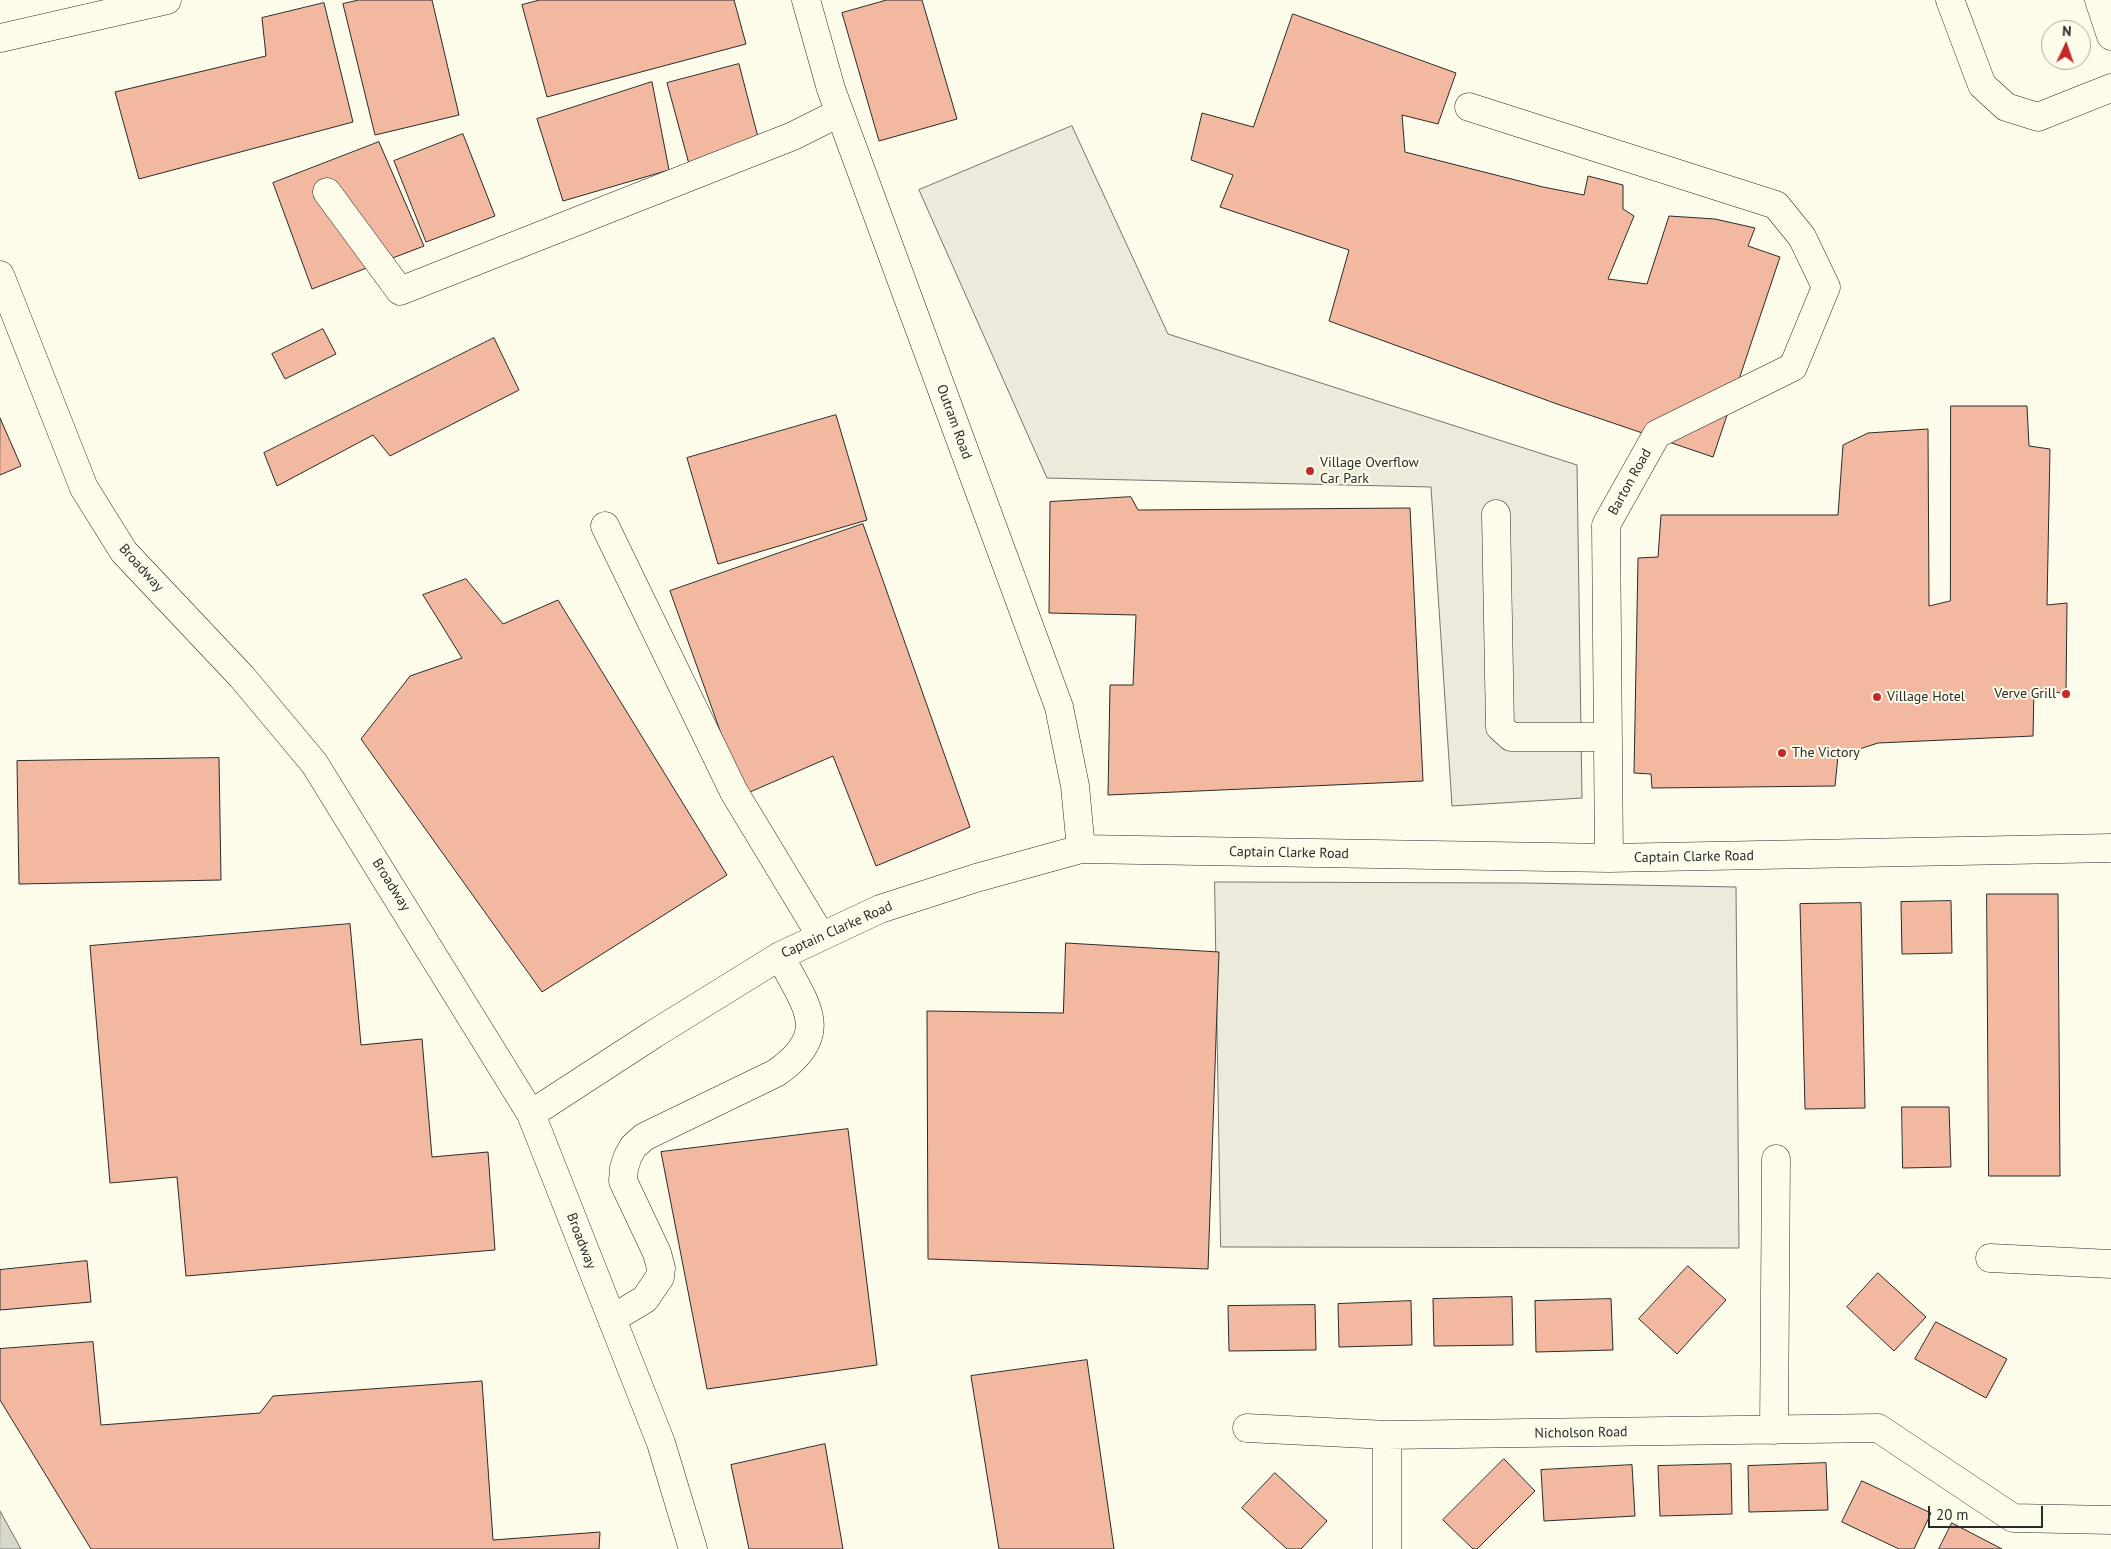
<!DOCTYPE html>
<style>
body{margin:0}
#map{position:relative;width:2111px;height:1549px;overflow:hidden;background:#fdfbea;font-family:"PT Sans",sans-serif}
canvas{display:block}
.north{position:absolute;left:2041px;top:20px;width:50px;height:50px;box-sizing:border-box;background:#fdfbea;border:1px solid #a9a89e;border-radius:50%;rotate:3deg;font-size:14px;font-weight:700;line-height:20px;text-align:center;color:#2b2b2b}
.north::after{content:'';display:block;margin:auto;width:18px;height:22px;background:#c62828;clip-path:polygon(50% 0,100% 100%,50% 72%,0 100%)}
.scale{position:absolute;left:1928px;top:1506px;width:115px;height:22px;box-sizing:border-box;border:2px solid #2b2b2b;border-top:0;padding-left:6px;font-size:15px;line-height:18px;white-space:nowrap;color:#2b2b2b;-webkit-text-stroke:4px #fdfbea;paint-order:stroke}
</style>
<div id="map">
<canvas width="2111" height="1549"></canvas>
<div class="north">N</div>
<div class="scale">20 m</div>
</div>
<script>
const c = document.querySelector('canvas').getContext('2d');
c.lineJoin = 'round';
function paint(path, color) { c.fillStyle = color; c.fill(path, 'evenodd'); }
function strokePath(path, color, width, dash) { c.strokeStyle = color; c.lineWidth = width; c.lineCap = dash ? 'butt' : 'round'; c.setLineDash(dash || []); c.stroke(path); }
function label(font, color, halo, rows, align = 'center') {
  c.font = font + ' "PT Sans",sans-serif'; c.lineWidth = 4; c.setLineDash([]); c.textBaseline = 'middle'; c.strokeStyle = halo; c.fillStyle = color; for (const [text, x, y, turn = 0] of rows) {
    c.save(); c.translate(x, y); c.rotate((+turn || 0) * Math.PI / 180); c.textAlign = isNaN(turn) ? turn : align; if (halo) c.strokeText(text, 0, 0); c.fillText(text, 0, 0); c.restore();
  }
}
const green = new Path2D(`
 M1215,882L1527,883L1736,887L1739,1248L1221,1247Z`);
paint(green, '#ecebdb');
strokePath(green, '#74746e', 1);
const parking = new Path2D(`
 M1072,126L1168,334L1577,465L1582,798L1452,806L1431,487L1047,478L919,190Z`);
paint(parking, '#eceadb');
strokePath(parking, '#74746e', 1);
const water = new Path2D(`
 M0,1511L21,1549H0Z`);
paint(water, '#d8d7c9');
strokePath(water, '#74746e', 1);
const building = new Path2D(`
 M359,0H432L459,115L375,135L343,4Z
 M540,0H734L746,44L547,97L522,5Z
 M887,0H922L957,119L879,141L842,13Z
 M324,3L353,122L139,179L115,92L266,56L262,18Z
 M1293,14L1456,73L1438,124L1402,115L1405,152L1543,187L1584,195L1588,176L1623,185V209L1634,216L1608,279L1647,284L1669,216L1715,219L1755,228L1748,246L1780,257L1713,457L1557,404L1329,321L1349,250L1220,207L1233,175L1191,160L1202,113L1253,127Z
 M739,64L760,145L689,164L667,83Z
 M652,82L669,170L563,201L537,119Z
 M463,134L495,216L426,242L394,161Z
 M379,142L424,246L312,289L273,183Z
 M323,329L336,354L285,379L272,354Z
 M494,338L519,390L390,456L373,435L277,486L264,453Z
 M1951,406H2027L2029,446L2050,449L2047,605L2067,603L2066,694L2034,688L2033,736L1878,743L1838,756L1835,786L1652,788L1651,774L1634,773L1638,558L1658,557L1661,515H1838L1843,445L1868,433L1928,429L1929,606L1950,601Z
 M836,415L867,520L718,564L687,458Z
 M0,418L21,466L0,475Z
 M1131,497L1138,510L1410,508L1423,781L1108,795L1110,685H1133L1136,615L1049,613L1050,502Z
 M863,524L970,827L876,866L833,756L743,795L670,591Z
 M466,579L503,624L558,600L727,875L542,992L361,739L410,676L462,658L423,595Z
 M219,758L221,880L19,884L17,761Z
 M1987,894H2058L2060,1176H1989Z
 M1951,901L1952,953L1902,954L1901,902Z
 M1861,903L1865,1108L1805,1109L1800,904Z
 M350,924L361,1045L422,1039L432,1157L488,1152L495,1250L186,1276L177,1177L110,1183L90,946Z
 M1066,943L1219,952L1208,1269L928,1259L927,1011L1063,1013Z
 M1902,1107H1949L1951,1167L1903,1168Z
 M848,1129L877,1365L707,1389L661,1152Z
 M87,1261L91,1302L0,1310V1270Z
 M1688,1266L1726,1300L1677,1354L1639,1319Z
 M1878,1273L1926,1317L1894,1351L1847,1307Z
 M1512,1297L1513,1345L1434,1346L1433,1299Z
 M1611,1299L1613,1350L1536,1352L1535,1301Z
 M1411,1301L1412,1345L1339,1347L1338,1304Z
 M1315,1305L1316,1350L1229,1351L1228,1306Z
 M1936,1322L2007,1359L1986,1398L1915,1359Z
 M93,1342L101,1425L260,1413L273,1396L482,1381L493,1540L600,1532L599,1549H91L0,1400V1349Z
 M1087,1360L1114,1549H999L971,1376Z
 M825,1444L843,1549H749L731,1465Z
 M1504,1459L1535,1491L1477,1549H1473L1443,1520Z
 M1826,1463L1828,1510L1749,1512L1748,1466Z
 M1731,1464L1732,1514L1660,1516L1658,1466Z
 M1632,1465L1635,1516L1544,1521L1541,1470Z
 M1275,1473L1327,1521L1301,1549H1287L1242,1508Z
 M1862,1481L1931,1513L1914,1549H1899L1842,1522Z
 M1952,1523L2002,1549H1939Z`);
paint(building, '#f2b8a0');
strokePath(building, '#2b2b2b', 1);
const minor = new Path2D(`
 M806,0L831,89L1059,707L1075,786L1081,849
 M1950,0L1982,85L2006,107L2038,117L2111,88
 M2099,0L2111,36
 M0,38L167,0
 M1469,107L1776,205L1802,237L1826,287L1793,367L1657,434L1606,525L1609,858
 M327,192L400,291L793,136L839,113
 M0,275L84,488L124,552L242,677L314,763L531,1114L661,1443L693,1549
 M1496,514L1500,727L1511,737H1608
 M605,526L734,792L821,936
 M531,1114L654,1034L780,956L880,909L976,878L1081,849L1609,858L2111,848
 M1990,1258L2111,1264
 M612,1319L645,1299L660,1277L661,1268L657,1253L623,1181L624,1168L628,1156L633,1147L644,1137L776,1073C834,1033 805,1005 780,956
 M1247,1428L1387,1435
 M1774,1430L1776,1159
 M1387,1549V1435L1878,1428L2013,1518L2111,1520`);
strokePath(minor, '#2b2b2b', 29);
strokePath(minor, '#fdfbea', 28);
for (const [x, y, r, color] of [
 [1310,471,5,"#c62828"],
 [2066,694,5,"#c62828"],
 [1877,697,5,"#c62828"],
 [1782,753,5,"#c62828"]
]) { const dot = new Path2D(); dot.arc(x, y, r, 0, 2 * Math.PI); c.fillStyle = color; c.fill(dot); strokePath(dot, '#fdfbea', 2); }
label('14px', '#2b2b2b', '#fdfbea', [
 ["Outram Road",954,422,70],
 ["Barton Road",1630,482,-61],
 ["Broadway",141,568,48],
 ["Captain Clarke Road",1289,853,1],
 ["Captain Clarke Road",1694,857,-1],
 ["Broadway",391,885,58],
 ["Captain Clarke Road",837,930,-24],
 ["Broadway",581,1241,69],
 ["Nicholson Road",1581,1433,-1]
]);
label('14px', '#2b2b2b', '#fdfbea', [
 ["Village Overflow",1320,463],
 ["Car Park",1320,479],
 ["Verve Grill",2056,694,"right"],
 ["Village Hotel",1887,697],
 ["The Victory",1792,753]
], 'left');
</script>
